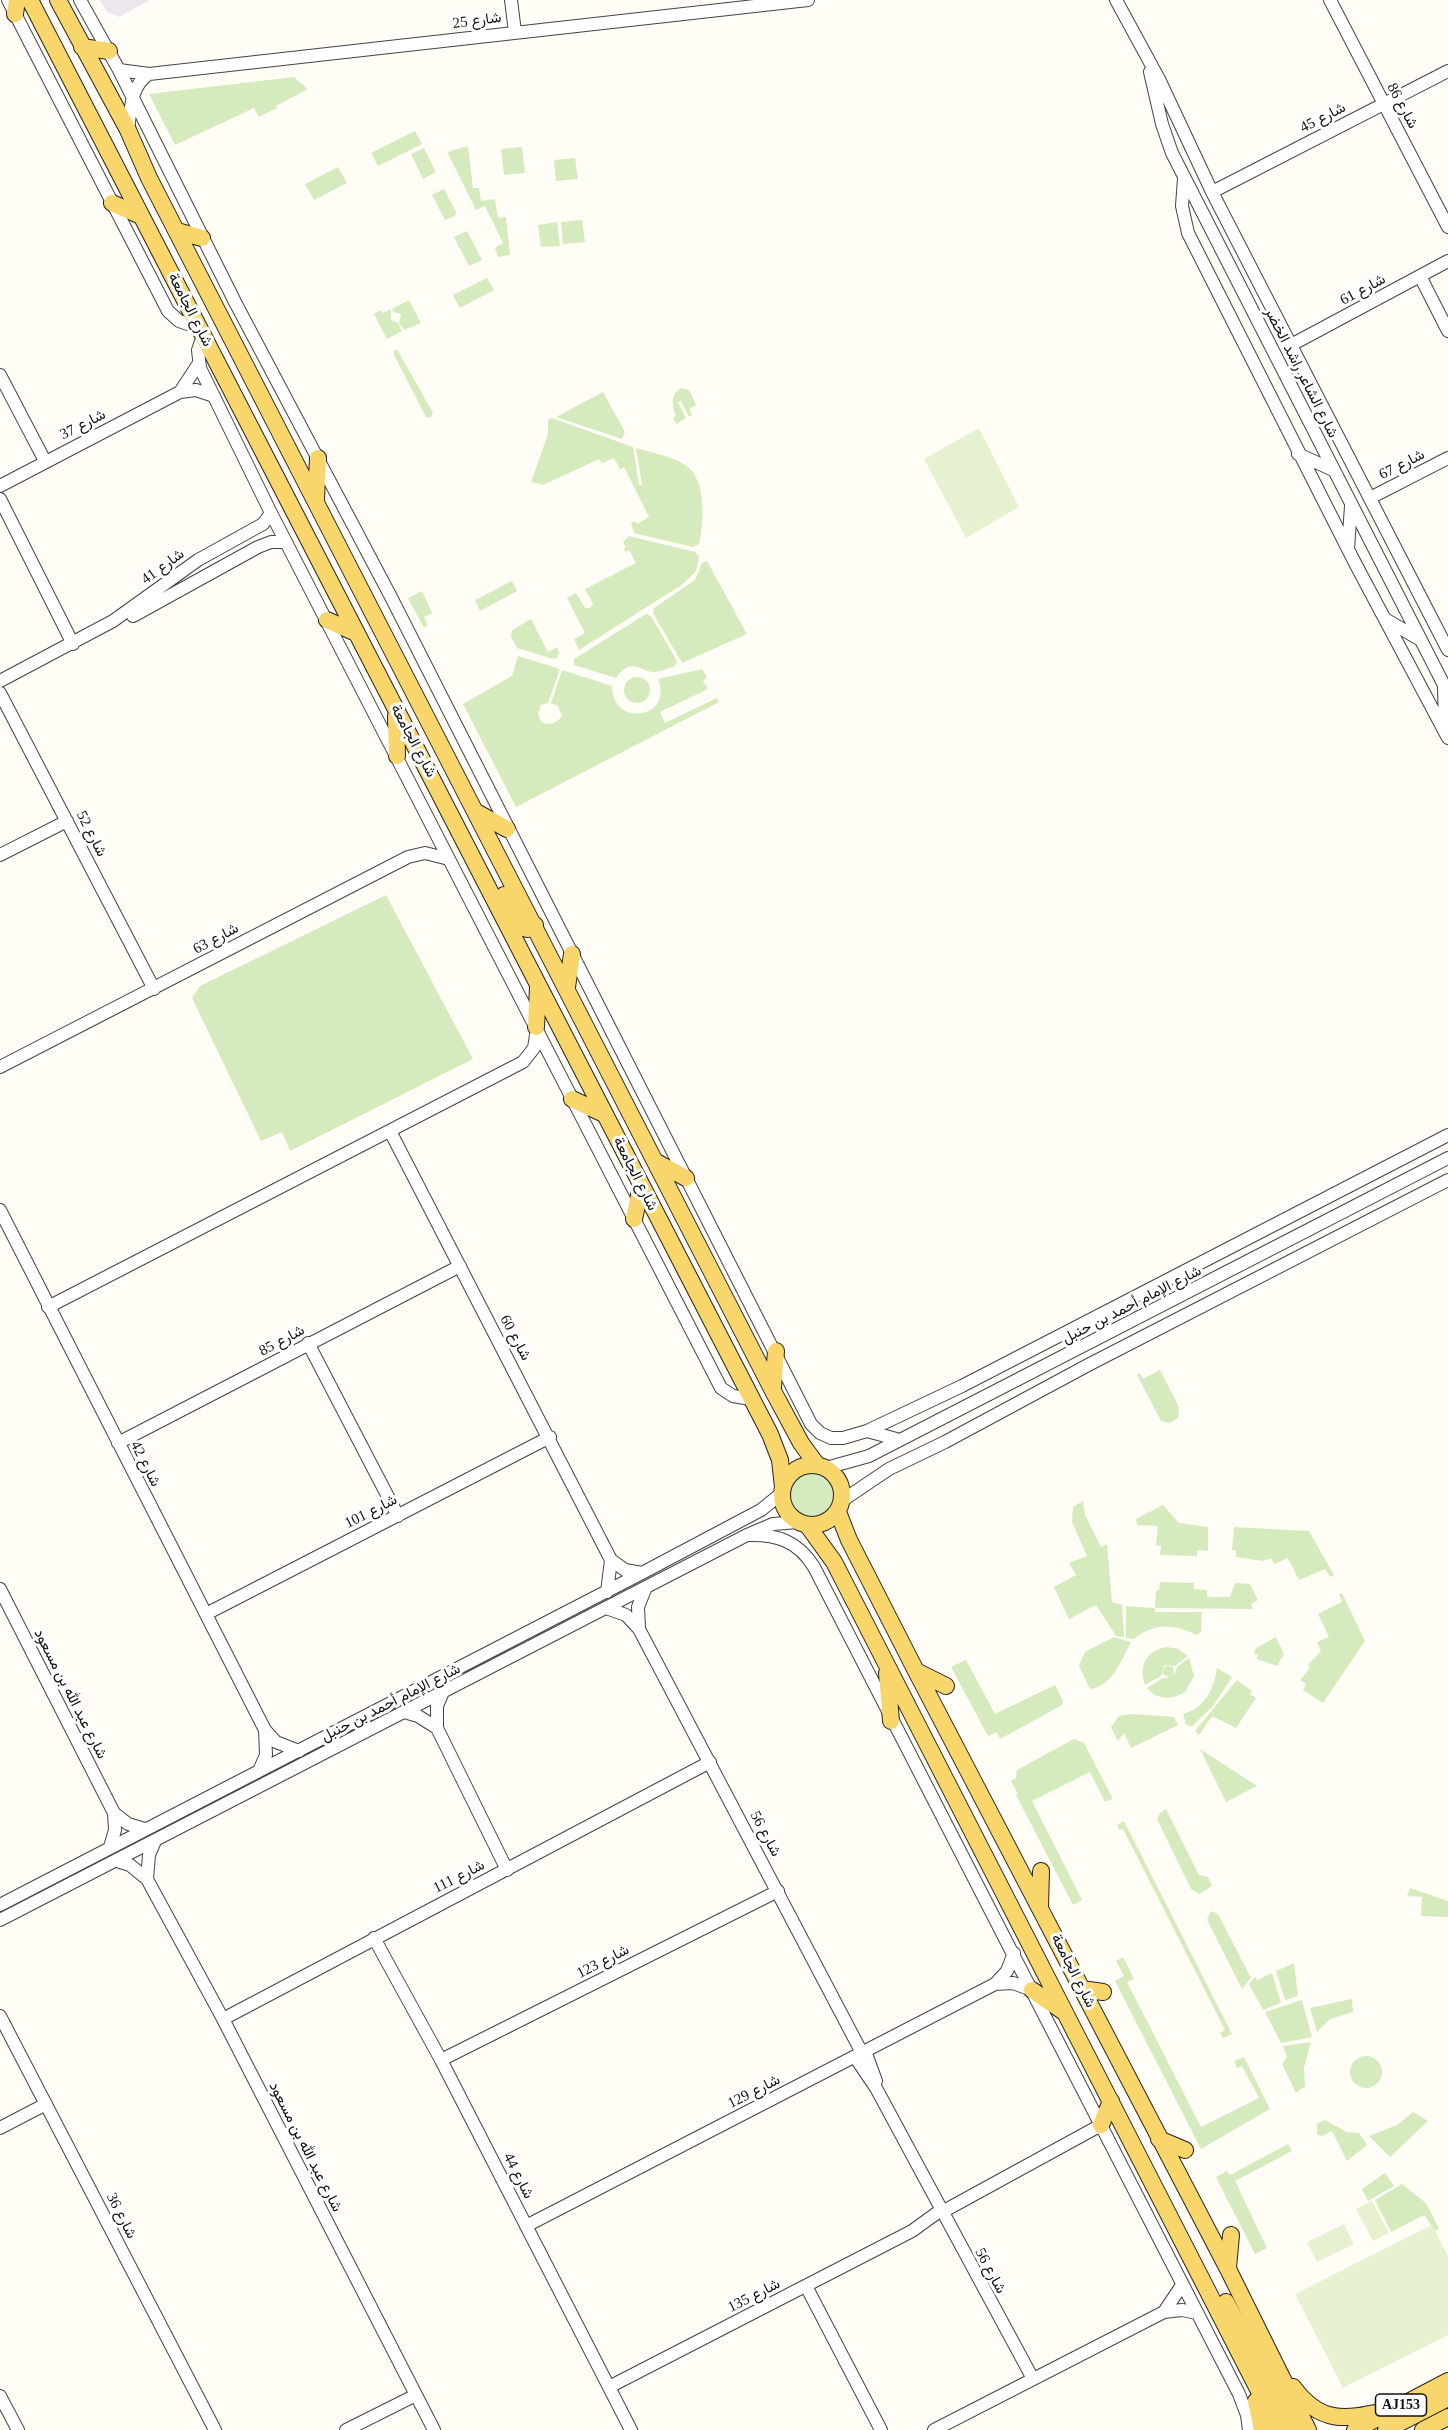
<!DOCTYPE html>
<meta charset="utf-8">
<style>
body{margin:0}
canvas{display:block;background:#fffdf5}
</style>
<canvas width="1448" height="2430"></canvas>
<script>
const c = document.querySelector('canvas').getContext('2d');
c.lineJoin = 'round';
function paint(path, color) { c.fillStyle = color; c.fill(path, 'evenodd'); }
function strokePath(path, color, width, dash) { c.strokeStyle = color; c.lineWidth = width; c.lineCap = dash ? 'butt' : 'round'; c.setLineDash(dash || []); c.stroke(path); }
function label(font, color, halo, rows, align = 'center') {
  c.font = font + ' "Times New Roman",Vazirmatn,serif'; c.lineWidth = 6; c.setLineDash([]); c.textBaseline = 'middle'; c.strokeStyle = halo; c.fillStyle = color; for (const [text, x, y, turn = 0] of rows) {
    c.save(); c.translate(x, y); c.rotate((+turn || 0) * Math.PI / 180); c.textAlign = isNaN(turn) ? turn : align; if (halo) c.strokeText(text, 0, 0); c.fillText(text, 0, 0); c.restore();
  }
}
paint(new Path2D(`
 M100,0H150L119,17L107,12Z`), '#eee6ef');
paint(new Path2D(`
 M294,77L308,89L276,106L277,108L259,117L254,108L175,145L149,94Z
 M415,131L422,144L378,166L371,153Z
 M468,146L473,188H479L481,201L495,199L498,218L506,217L510,255L498,257L495,248L503,243L485,206L476,210L447,152Z
 M522,147L525,173L504,175L501,149Z
 M424,148L436,172L423,179L411,154Z
 M575,158L578,179L556,181L554,160Z
 M338,167L347,183L314,200L305,184Z
 M444,189L456,212L455,216L445,220L432,195Z
 M582,220L585,242L563,244L561,222Z
 M557,222L560,246L541,247L538,225Z
 M467,231L482,260L469,266L454,237Z
 M487,278L494,290L460,308L453,295Z
 M409,300L421,323L404,330L399,323L401,314L394,312L392,309Z
 M391,309V320L398,323L402,331L387,339L374,314L381,310L383,313Z
 M397,349L433,413L430,418L426,417L394,355V351Z
 M681,388L689,390L696,405L689,409L692,415L689,417L681,401L678,402L686,418L676,424L673,418L676,416C672,407 670,394 681,388Z
 M603,392L625,432L622,439L556,417Z
 M552,418L633,447L639,485H642L636,448C652,453 672,456 685,465C707,478 704,523 699,544L693,547L634,533L631,523L635,521L637,524L649,517L624,467L620,469L614,458L602,463L599,459L543,485L531,482L548,434V420Z
 M629,536L695,552L699,557L696,571L683,584L579,650L574,639L585,633L567,598L576,593L585,608H590L593,604L585,589L636,563L629,550L625,552L624,548L626,547L623,542Z
 M707,561L747,634L682,663L653,613L654,608L695,580L702,563Z
 M512,581L517,591L480,611L475,600Z
 M422,591L432,613L424,617L428,625L424,628L408,598Z
 M646,614L651,616L677,661L675,666C669,668 661,671 655,672C641,673 632,655 616,678L574,665V659Z
 M531,619L548,652L557,647L559,653L557,658L553,659L517,648L511,636L512,630Z
 M518,656L560,669L548,703L541,705L538,714L541,722C550,726 556,724 562,716L558,706L551,703L562,670L612,686C612,728 674,719 658,679L702,669L707,677L703,681L708,689L660,712L665,723L717,698L719,702L516,807L463,704L512,676Z
 M624 690a13 13 0 1 1 26 0a13 13 0 1 1-26 0Z
 M386,895L473,1059L290,1151L282,1132L261,1141L192,998L200,986Z
 M1160,1370L1179,1407L1178,1418L1170,1423L1161,1421L1137,1375L1140,1373L1143,1379Z
 M787 1495a26 26 0 1 1 52 0a26 26 0 1 1-52 0Z
 M1083,1501L1085,1515L1101,1547L1107,1544L1112,1602L1122,1605L1124,1637L1116,1636L1096,1605L1069,1619L1054,1587L1076,1575L1069,1563L1087,1556L1072,1522L1073,1507Z
 M1163,1505L1179,1523L1208,1527V1551L1197,1550V1556L1160,1555L1161,1546L1156,1545L1158,1526L1137,1525L1136,1519Z
 M1234,1527L1309,1531L1334,1575L1330,1577L1325,1569L1299,1580L1288,1558L1274,1564L1271,1558L1263,1561L1236,1557V1550H1232Z
 M1160,1582L1194,1583V1589L1207,1590V1597H1230L1235,1583L1250,1584L1258,1600L1251,1604L1253,1609L1155,1608V1612H1202L1201,1632L1196,1635C1174,1623 1153,1623 1134,1639L1126,1638V1606L1155,1608L1156,1591L1159,1590Z
 M1342,1593L1365,1641L1323,1703L1303,1690L1306,1684L1300,1680L1310,1668L1308,1665L1321,1651L1317,1642L1329,1637L1318,1614L1342,1602L1339,1594Z
 M1114,1637L1131,1642C1122,1659 1112,1687 1090,1689L1079,1666L1085,1652Z
 M1276,1637L1284,1654L1277,1666L1257,1659L1258,1655L1254,1654L1256,1648Z
 M1167,1647L1178,1649L1188,1656L1175,1666L1164,1665L1161,1676L1145,1685C1138,1665 1147,1650 1167,1647Z
 M1189,1658L1194,1676L1185,1692C1172,1700 1158,1701 1147,1688L1163,1678H1169L1162,1673L1165,1666L1173,1667L1174,1675L1177,1667Z
 M966,1660L995,1714L1055,1685L1063,1701L1062,1705L1000,1739L997,1732L988,1736L951,1667Z
 M1217,1668L1232,1677L1213,1706L1191,1727L1186,1724L1183,1714C1205,1708 1214,1689 1217,1668Z
 M1237,1680L1252,1691L1250,1694L1256,1698L1236,1728L1212,1716L1199,1735L1195,1731Z
 M1133,1714L1174,1717L1178,1725L1131,1748L1124,1733L1118,1741L1111,1727L1119,1716Z
 M1074,1739L1084,1743L1113,1799L1105,1802L1090,1772L1032,1801L1082,1900L1073,1905L1016,1795L1018,1794L1011,1781L1016,1778L1017,1770Z
 M1200,1749L1257,1786L1226,1802Z
 M1166,1809L1199,1875L1208,1877L1212,1886L1199,1894L1191,1889L1157,1819L1160,1813Z
 M1124,1821L1232,2034L1223,2038L1220,2033L1225,2030L1123,1829L1119,1830L1117,1825Z
 M1410,1888L1448,1901V1917L1421,1916L1422,1897L1407,1896Z
 M1211,1911L1218,1914L1251,1978L1242,1989L1207,1920Z
 M1123,1957L1134,1979L1127,1982L1201,2127L1259,2098L1242,2066L1237,2068L1234,2061L1244,2057L1270,2109L1201,2149L1115,1981L1124,1976L1116,1961Z
 M1294,1963L1298,1996L1285,2000L1276,1971Z
 M1272,1973L1281,2003L1263,2010L1249,1984L1255,1977L1258,1980Z
 M1352,1999L1353,2012L1330,2019L1317,2032L1310,2008Z
 M1302,2000L1312,2037L1281,2043L1265,2012Z
 M1311,2042L1304,2068L1305,2086L1296,2093L1282,2064L1287,2057L1283,2046Z
 M1350 2072a16 16 0 1 1 32 0a16 16 0 1 1-32 0Z
 M1413,2112L1428,2121L1390,2157L1369,2136L1397,2125Z
 M1325,2120L1347,2132L1359,2133L1367,2145L1347,2161L1332,2131L1322,2136L1317,2134V2124Z
 M1288,2144L1292,2151L1235,2181L1267,2248L1255,2254L1216,2177L1227,2171L1230,2175Z
 M1385,2173L1394,2186L1368,2201L1362,2189Z
 M1402,2184L1426,2203L1439,2229L1435,2231L1424,2215L1391,2232L1375,2200Z`), '#d5ebbd');
paint(new Path2D(`
 M979,428L1019,507L966,538L924,459Z
 M1372,2201L1389,2233L1373,2241L1356,2209Z
 M1344,2224L1354,2244L1317,2262L1307,2242Z
 M1432,2225L1448,2256V2335L1343,2388L1295,2294Z`), '#e6f2cf');
const minor = new Path2D(`
 M8,0L168,311L179,321L199,328
 M80,0L119,70L235,302L391,597L811,1424L820,1433L831,1438H843L867,1431L962,1386L1448,1135
 M511,0L515,32
 M1116,0L1159,79L1212,192L1448,650
 M1330,0L1448,227
 M119,70L149,74L808,0
 M1150,72L1162,124L1172,153L1448,693
 M128,130C131,110 130,86 149,74
 M1184,178L1182,206L1188,233L1355,563L1448,738
 M1212,192L1448,71
 M1420,276L1448,331
 M203,336L198,350L200,368L271,513L721,1388L733,1396L751,1399
 M1291,345L1448,261
 M0,375L45,461
 M180,392L199,363
 M1298,454L1333,470
 M0,486L180,392L196,390L214,396
 M1370,498L1448,458
 M0,499L73,644
 M1348,549L1351,506
 M133,616L258,547L271,542H286
 M1385,619L1419,639
 M0,681L113,621L198,560L263,524L271,513
 M1444,686L1445,729
 M0,693L154,989
 M0,855L67,821
 M0,1067L408,857L425,853L449,859
 M390,1131L611,1560L625,1570L642,1573
 M0,1210L265,1730L276,1742L299,1751
 M48,1307L523,1062L534,1048L537,1029
 M308,1343L398,1516
 M867,1431L900,1440
 M118,1443L460,1266
 M826,1468L869,1456L1448,1158
 M843,1500L889,1469L945,1442L1090,1364L1448,1180
 M747,1535C777,1534 798,1541 814,1567L1239,2394L1247,2415L1249,2430
 M0,1589L114,1813L128,1824L145,1829
 M607,1592L611,1560
 M606,1608L626,1615L639,1629L862,2053
 M206,1614L550,1437
 M639,1628L638,1607L646,1587
 M443,1692L437,1706V1728L507,1870
 M404,1712L418,1716L437,1728
 M259,1771L266,1755L265,1730
 M110,1847L115,1830L114,1813
 M117,1861L130,1865L147,1879L223,2019L434,2430
 M147,1879L149,1855L155,1841
 M0,1905L642,1573L761,1510L782,1493
 M0,1920L747,1535L773,1524L798,1522
 M374,1938L441,2060L631,2430
 M995,1984L1013,1983L1032,1990
 M0,2016L215,2430
 M223,2019L710,1762
 M865,2051L876,2081
 M855,2057L876,2088L1033,2379
 M441,2060L778,1891
 M0,2128L46,2104
 M942,2212L1101,2125
 M526,2226L995,1984L1007,1971L1014,1953
 M806,2286L881,2430
 M1164,2312L1182,2285
 M609,2387L912,2231L941,2210
 M0,2396L18,2430
 M346,2430L416,2395
 M934,2430L1164,2312L1182,2310L1197,2313`);
const major = new Path2D(`
 M30,0L770,1434L780,1460L783,1487
 M58,0L128,130L149,178L773,1391L801,1443L817,1465
 M15,14L17,0
 M82,47L109,51
 M112,203L141,216
 M177,231L202,238
 M316,499L318,458
 M327,620L356,633
 M396,716L397,756
 M476,812L507,829
 M504,895L521,927L527,929L535,925
 M567,987L572,954
 M536,1027L538,987
 M572,1099L604,1114
 M658,1163L686,1178
 M634,1219L641,1186
 M773,1387L776,1351
 M782 1495a30 30 0 1 1 60 0a30 30 0 1 1-60 0Z
 M838,1512L849,1540L916,1671L1228,2269L1308,2430
 M808,1526L834,1562L1279,2430
 M916,1671L946,1686
 M887,1673L891,1721
 M1040,1907L1041,1871
 M1082,1989L1103,1992
 M1032,1990L1064,2012
 M1101,2125L1111,2101
 M1159,2139L1185,2150
 M1228,2268L1231,2235
 M1226,2302L1293,2430
 M1293,2387C1323,2428 1350,2418 1394,2409
 M1256,2401L1262,2430
 M1355,2430L1448,2381
 M1386,2430L1448,2398
 M1423,2430L1448,2417`);
strokePath(minor, '#444', 14);
strokePath(major, '#222', 18);
strokePath(minor, '#fff', 12);
strokePath(major, '#f9d66b', 16);
for (const [x, y, w] of [
 [1401,2405,51]
]) { const box = new Path2D(); box.roundRect(x - w / 2, y - 11, w, 22, 4.5); c.fillStyle = '#fff'; c.fill(box); strokePath(box, '#111', 1.5); }
label('bold 14px', '#111', null, [
 ["AJ153",1401,2405]
]);
label('15px', '#111', '#fff', [
 ["شارع 25",477,21,-7],
 ["شارع 86",1402,106,62],
 ["شارع 45",1323,118,-27],
 ["شارع 61",1363,290,-28],
 ["شارع الجامعة",190,310,63],
 ["شارع الشاعر راشد الخضر",1301,373,63],
 ["شارع 37",83,425,-27],
 ["شارع 67",1402,465,-27],
 ["شارع 41",163,567,-36],
 ["شارع الجامعة",413,741,62],
 ["شارع 52",91,834,63],
 ["شارع 63",216,939,-28],
 ["شارع الجامعة",635,1174,63],
 ["شارع الإمام أحمد بن حنبل",1132,1305,-27],
 ["شارع 60",515,1338,62],
 ["شارع 85",282,1341,-28],
 ["شارع 42",145,1464,63],
 ["شارع 101",371,1512,-27],
 ["شارع عبد الله بن مسعود",70,1694,63],
 ["شارع الإمام أحمد بن حنبل",391,1703,-27],
 ["شارع 56",765,1834,62],
 ["شارع 111",459,1877,-27],
 ["شارع 123",603,1962,-27],
 ["شارع الجامعة",1073,1971,63],
 ["شارع 129",754,2092,-27],
 ["شارع عبد الله بن مسعود",305,2147,63],
 ["شارع 44",518,2176,63],
 ["شارع 36",121,2216,63],
 ["شارع 56",990,2271,62],
 ["شارع 135",754,2296,-27]
]);
</script>
